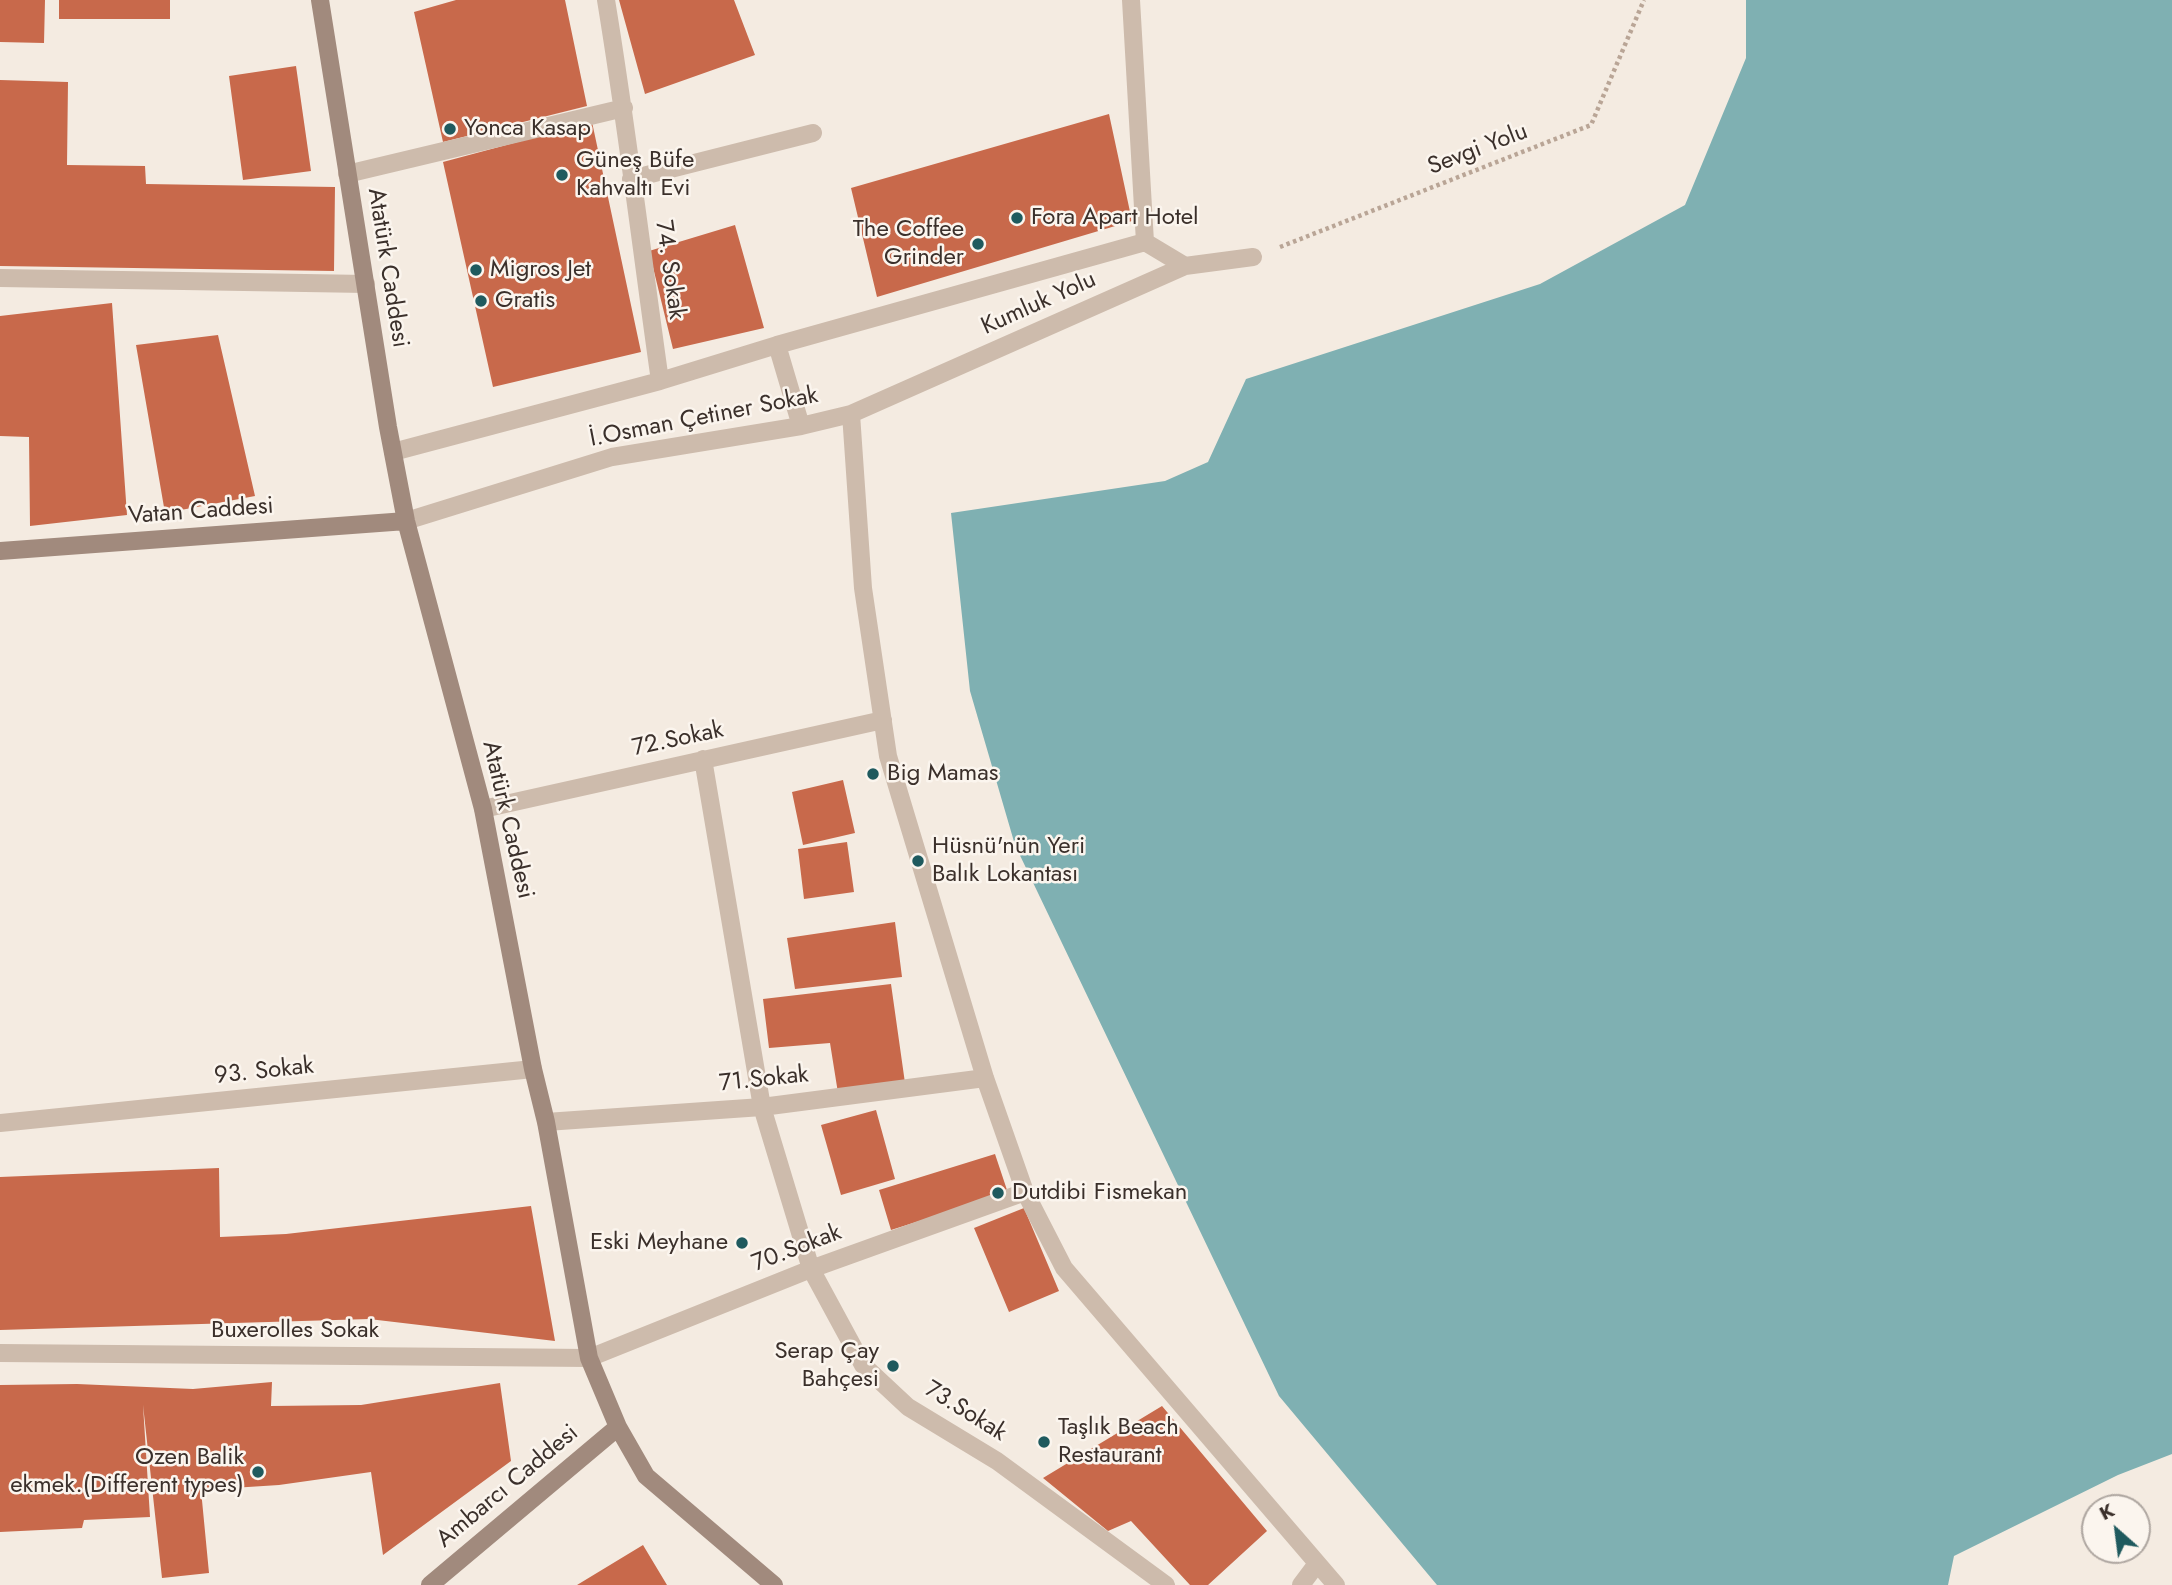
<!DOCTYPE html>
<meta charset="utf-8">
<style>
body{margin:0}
#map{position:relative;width:2172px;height:1585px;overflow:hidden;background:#f4ebe1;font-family:Jost,sans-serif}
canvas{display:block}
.north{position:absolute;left:2081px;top:1494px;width:70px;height:70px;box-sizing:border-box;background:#fbf5ee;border:2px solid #aea6a0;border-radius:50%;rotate:332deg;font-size:19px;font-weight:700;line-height:28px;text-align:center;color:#3b302b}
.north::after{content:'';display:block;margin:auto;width:24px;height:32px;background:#1f5a5e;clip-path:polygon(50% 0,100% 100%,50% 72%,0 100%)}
</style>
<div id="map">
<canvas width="2172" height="1585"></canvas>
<div class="north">K</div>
</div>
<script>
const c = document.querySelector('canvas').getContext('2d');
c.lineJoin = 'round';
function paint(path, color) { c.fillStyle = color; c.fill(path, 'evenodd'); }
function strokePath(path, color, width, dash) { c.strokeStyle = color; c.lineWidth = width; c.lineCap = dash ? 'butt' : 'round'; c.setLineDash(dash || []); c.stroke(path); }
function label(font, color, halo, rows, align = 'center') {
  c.font = font + ' Jost,sans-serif'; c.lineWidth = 5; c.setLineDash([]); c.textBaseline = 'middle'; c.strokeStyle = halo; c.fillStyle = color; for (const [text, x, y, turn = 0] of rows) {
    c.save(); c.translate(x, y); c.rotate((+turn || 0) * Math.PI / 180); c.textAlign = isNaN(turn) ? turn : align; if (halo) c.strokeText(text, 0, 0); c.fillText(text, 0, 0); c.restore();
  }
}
paint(new Path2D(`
 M1746,0H2172V1454L2118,1475L1954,1556L1948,1585H1437L1279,1396L1015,845L970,691L951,513L1165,481L1208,462L1246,379L1540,284L1685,205L1746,58Z`), '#7fb0b2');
paint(new Path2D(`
 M0,0H45L44,43L0,42Z
 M59,0H170V19H59Z
 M456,0H565L587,106L443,142L414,12Z
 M619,0H734L755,55L645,94Z
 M296,66L311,171L243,180L229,76Z
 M0,80L68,82L67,165L145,166L146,184L335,187L334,271L0,266Z
 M1109,114L1132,221L877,297L851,188Z
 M592,122L641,352L493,387L443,162Z
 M735,225L764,328L673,349L649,251Z
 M112,303L127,515L30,526L29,437L0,436V316Z
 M218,335L255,496L165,513L136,345Z
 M843,780L855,833L803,845L792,792Z
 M847,842L854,892L804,899L798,849Z
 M895,922L902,977L795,989L787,938Z
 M891,984L905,1083L838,1093L830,1043L769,1048L763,999Z
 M876,1110L895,1179L841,1195L821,1125Z
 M995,1154L1008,1193L891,1230L879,1190Z
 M219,1168L220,1237L286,1234L531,1206L555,1341L369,1319L0,1330V1177Z
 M1024,1208L1059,1291L1009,1312L974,1228Z
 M272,1382L271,1406L361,1405L500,1383L511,1461L383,1555L371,1472L279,1485L201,1490L209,1573L162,1578L143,1405L150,1517L84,1520L82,1528L0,1532V1385L77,1384L193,1389Z
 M1162,1406L1267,1531L1208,1585H1190L1131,1521L1108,1531L1043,1478Z
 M643,1545L667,1585H577Z`), '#c8694b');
strokePath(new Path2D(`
 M1280,247L1591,125L1644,0`), '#b9a596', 4.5, [3.5, 3.5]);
strokePath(new Path2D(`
 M606,0C627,127 642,254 660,381
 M1131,0L1145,242L1185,266
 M347,174L624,108
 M631,179L813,133
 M0,278L366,284
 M777,345L801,426
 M851,414L863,588L888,756L985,1078L1025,1192L1064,1268L1336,1585
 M393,452L660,381L777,345L1145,242
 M406,521L612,457L801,426L851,414L1185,266L1253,257
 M703,759L762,1107L811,1269L863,1365L908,1407L997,1461L1166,1585
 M483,809L883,720
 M546,1122L762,1107L985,1078
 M0,1123L533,1069
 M0,1353L589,1358L811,1269L1025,1192
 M1301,1585L1316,1565`), '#cdbbac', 18);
strokePath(new Path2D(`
 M320,0L388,427L406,521L483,809L533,1069L546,1122L589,1358L618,1427L646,1476L774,1585
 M0,551L406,521
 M430,1585L618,1427`), '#a18a7d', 18);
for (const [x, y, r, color] of [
 [450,129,7,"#1f5a5e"],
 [562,175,7,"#1f5a5e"],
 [1017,218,7,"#1f5a5e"],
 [978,244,7,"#1f5a5e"],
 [476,270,7,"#1f5a5e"],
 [481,301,7,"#1f5a5e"],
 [873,774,7,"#1f5a5e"],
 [918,861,7,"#1f5a5e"],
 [998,1193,7,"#1f5a5e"],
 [742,1243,7,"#1f5a5e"],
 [893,1366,7,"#1f5a5e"],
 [1044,1442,7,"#1f5a5e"],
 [258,1472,7,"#1f5a5e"]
]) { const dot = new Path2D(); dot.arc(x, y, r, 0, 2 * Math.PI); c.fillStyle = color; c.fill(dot); strokePath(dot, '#fbf5ee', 2.5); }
label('24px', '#3b302b', '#fbf5ee', [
 ["Yonca Kasap",464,129],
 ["Güneş Büfe",576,161],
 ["Kahvaltı Evi",576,189],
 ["Fora Apart Hotel",1031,218],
 ["The Coffee",964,230,"right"],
 ["Grinder",964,258,"right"],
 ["Migros Jet",490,270],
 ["Gratis",495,301],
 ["Big Mamas",887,774],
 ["Hüsnü'nün Yeri",932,847],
 ["Balık Lokantası",932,875],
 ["Dutdibi Fismekan",1012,1193],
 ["Eski Meyhane",728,1243,"right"],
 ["Serap Çay",879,1352,"right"],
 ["Bahçesi",879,1380,"right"],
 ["Taşlık Beach",1058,1428],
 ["Restaurant",1058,1456],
 ["Ozen Balik",244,1458,"right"],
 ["ekmek.(Different types)",244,1486,"right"]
], 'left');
label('24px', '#3b302b', '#fbf5ee', [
 ["Sevgi Yolu",1478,150,-21],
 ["Atatürk Caddesi",387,268,81],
 ["74. Sokak",669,270,82],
 ["Kumluk Yolu",1039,304,-24],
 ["İ.Osman Çetiner Sokak",704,418,-11],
 ["Vatan Caddesi",201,512,-4],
 ["72.Sokak",678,740,-12],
 ["Atatürk Caddesi",507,820,77],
 ["93. Sokak",264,1072,-6],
 ["71.Sokak",764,1080,-6],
 ["70.Sokak",797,1249,-21],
 ["Buxerolles Sokak",295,1331],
 ["73.Sokak",965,1412,32],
 ["Ambarcı Caddesi",508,1487,-40]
]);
</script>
